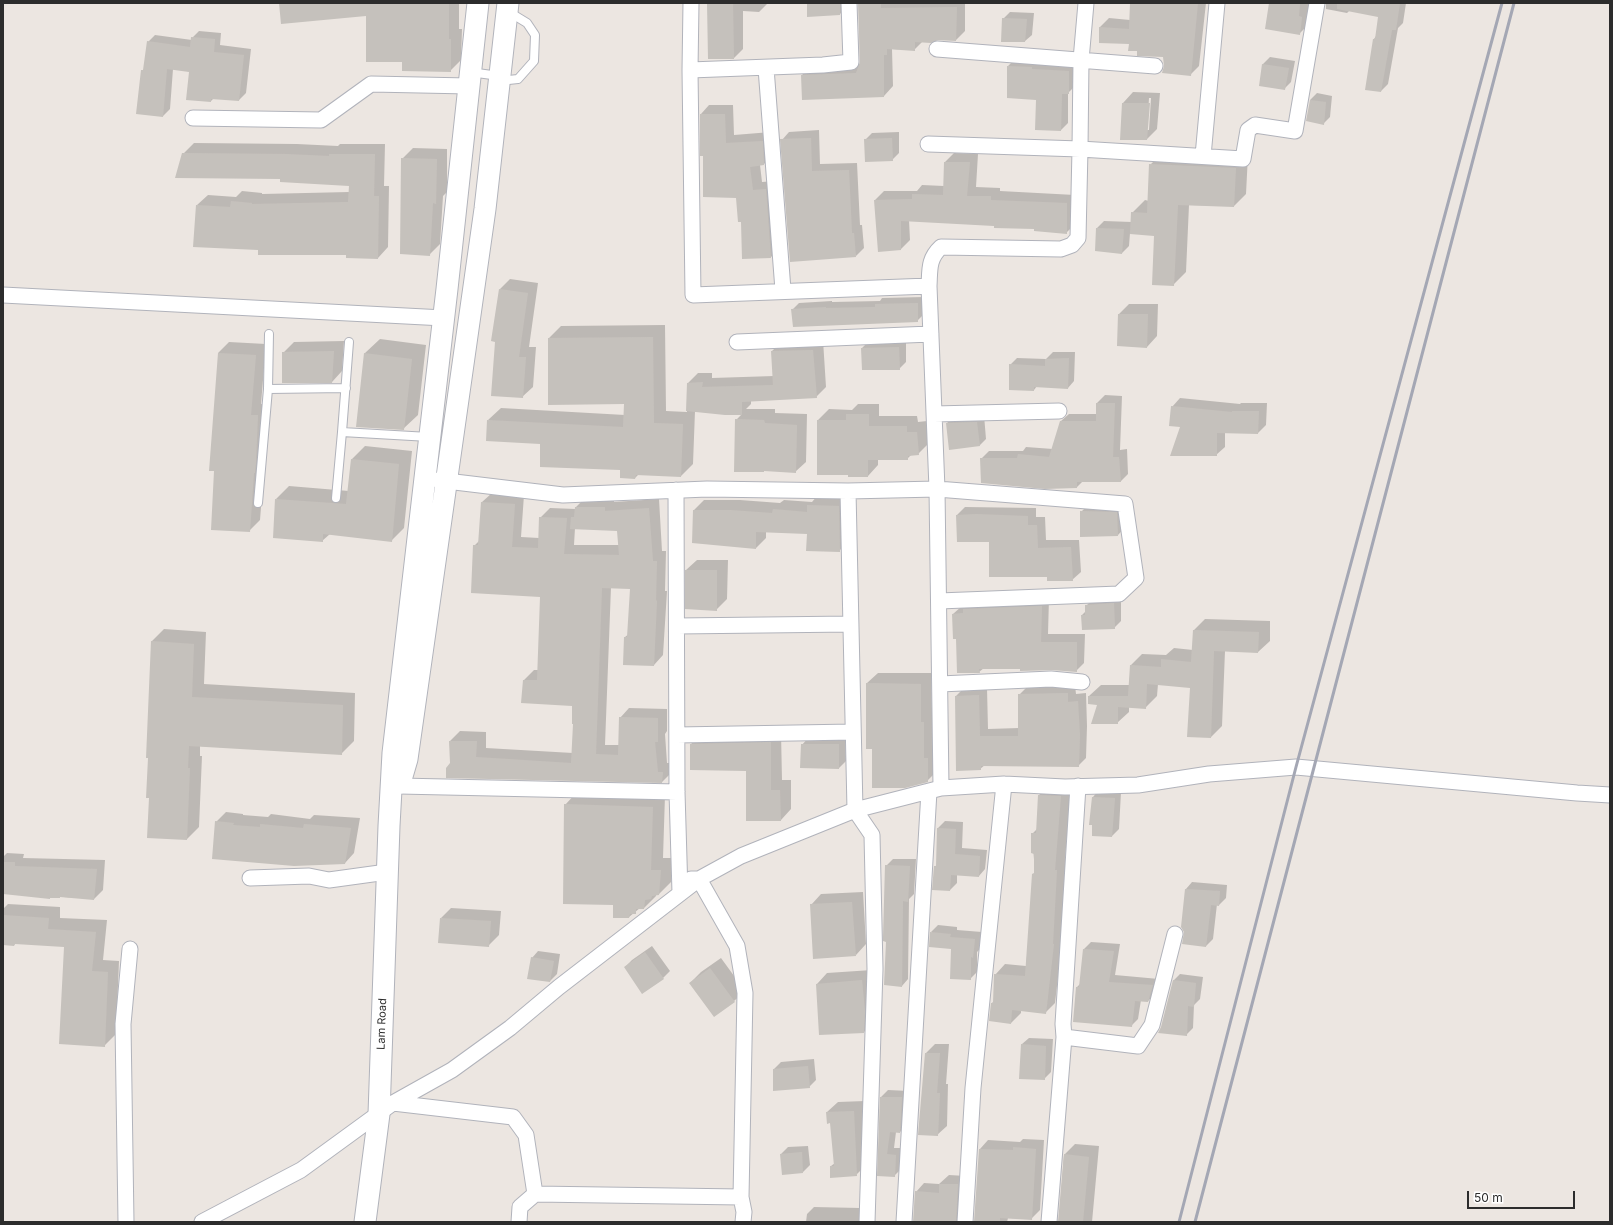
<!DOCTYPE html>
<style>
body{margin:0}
#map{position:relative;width:1613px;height:1225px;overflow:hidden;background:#ece6e1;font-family:Inter,sans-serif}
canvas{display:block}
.frame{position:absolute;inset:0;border:4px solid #2c2c2c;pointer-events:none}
.scale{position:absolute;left:1467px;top:1191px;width:108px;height:18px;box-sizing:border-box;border:2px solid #2c2c2c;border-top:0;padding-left:5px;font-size:12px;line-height:14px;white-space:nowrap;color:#2c2c2c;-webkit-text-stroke:3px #fff;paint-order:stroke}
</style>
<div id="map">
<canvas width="1613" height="1225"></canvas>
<div class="frame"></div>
<div class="scale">50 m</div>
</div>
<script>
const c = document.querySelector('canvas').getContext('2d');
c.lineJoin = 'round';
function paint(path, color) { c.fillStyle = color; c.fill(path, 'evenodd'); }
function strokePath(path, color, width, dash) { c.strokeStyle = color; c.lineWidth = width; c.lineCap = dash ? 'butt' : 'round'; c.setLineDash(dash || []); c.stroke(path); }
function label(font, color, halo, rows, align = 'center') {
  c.font = font + ' Inter,sans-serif'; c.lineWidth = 3; c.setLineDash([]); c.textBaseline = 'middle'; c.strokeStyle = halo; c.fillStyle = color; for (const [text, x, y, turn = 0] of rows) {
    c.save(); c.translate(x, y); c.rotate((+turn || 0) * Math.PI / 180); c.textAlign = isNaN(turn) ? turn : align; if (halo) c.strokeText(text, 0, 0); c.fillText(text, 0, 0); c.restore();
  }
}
paint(new Path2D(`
 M280,3H459V29H462L461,60L450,71L403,61L367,15Z
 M707,3H768L759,12L743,11V49L734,58Z
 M808,3H849V5L840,14Z
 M859,3H965V31L956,40L938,39L923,41L914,50L892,49L893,86L884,96L802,75L811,66L860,64Z
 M1131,3H1206L1199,66L1190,75L1164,56L1138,50L1130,43L1100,42V27L1109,18L1130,20Z
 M1270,3H1310L1306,27L1299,34Z
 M1326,3H1406L1403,23L1398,28L1388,84L1381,91L1374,39L1376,36L1380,16L1350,10L1347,13L1326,9Z
 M1010,12L1034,13L1032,35L1025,41L1003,19Z
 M199,31L221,33L220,45L251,49L246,93L239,100L214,98L211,101L190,71L173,69L170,109L163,116L142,71L144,69L148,42L155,35L192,40V38Z
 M1270,57L1295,61L1291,82L1284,89L1260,85L1263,64Z
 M1015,59L1075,64V86L1068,93V123L1061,130L1037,99L1008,66Z
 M1133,92L1160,93L1157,129L1147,139L1123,103ZM1149,98H1151L1149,130H1147Z
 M1317,93L1332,96L1330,117L1323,124L1310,100Z
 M709,105H733L734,135L771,132L773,155L764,164L760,165L762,182L775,181L780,248L771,257L743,258L742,221L737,197L704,155L701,114Z
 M819,130L820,164L857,163L860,225H862L864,248L856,256L782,140L789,132Z
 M899,132V153L892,160L865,140L872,133Z
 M194,143L297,144L338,146L340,144H385L384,186H389L388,247L378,258L347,254L259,249L197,205L208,195L236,197L242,191L262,193V194L349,192L350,185L281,178L183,154Z
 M413,148L447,149V192L443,196L440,244L429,255L402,159Z
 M1163,152L1248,155L1246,194L1234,206L1189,205L1186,272L1173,285L1155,235L1130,233L1129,246L1122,253L1097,228L1104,221L1132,222V213L1145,200L1149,201L1150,165Z
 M954,153L978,154L976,187L1000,188V191L1075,195V224L1066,233L1035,228L909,220L910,240L901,249L875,200L884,191H917L922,185L944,186L945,162Z
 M510,279L538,283L529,347H536L533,387L522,397L500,289Z
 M924,297V314L917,321L792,310L799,303L832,301V302L880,301L882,298Z
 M1129,304H1158L1157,336L1147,347L1119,314Z
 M665,325L666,411L687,412L688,383L698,373H712V378L774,376L772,351L782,341L823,340L826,387L816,397L751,401V404L746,409H775V413L807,414L806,462L795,472L765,470L736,420L742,414L695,411L693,464L681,476L639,474L635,478L621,469L541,443L488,420L501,408L625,415V403L549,338L561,326Z
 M380,339L426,345L418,415L403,429L357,426L365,353Z
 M344,341L342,371L332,382L283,353L294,342Z
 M869,341H906V362L899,369L862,348Z
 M229,342L266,344L261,404L269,405L260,520L249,531L218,353Z
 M1053,352H1075L1074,381L1068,388L1037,386L1034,390L1010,365L1017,358L1046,359Z
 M1105,395L1122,396L1120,450L1127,449L1128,474L1121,481H1083L1077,487L981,459L989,451H1023L1026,447L1053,449L1061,421L1069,414H1097V403Z
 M1180,398L1240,404L1241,403H1267L1266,425L1258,433L1225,432V447L1216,455L1181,426L1172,407Z
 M858,404H879V416H917L918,422L927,421L929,443L918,454H912L907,459H878V465L868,476L818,420L829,409L852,410Z
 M984,415L986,439L979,446L947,423L954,416Z
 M365,446L412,451L404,528L391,541L330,534L322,541L276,499L289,486L349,491L352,459Z
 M492,493L524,495L521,537L539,538L540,518L550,508L576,509V507L586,497L614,498V502L659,499L662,551H666L665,591H667L663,655L654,665L625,637L629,634L631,588L611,587L605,745H620V718L629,708L667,709V731L665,734L667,763H672V772L662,782L451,764L450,741L460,731L486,732V748L573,753V705L524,680L534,670H538L541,596L474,546L479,541L482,502ZM575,528L618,530L619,545H574Z
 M818,495L849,496L850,540L840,550L808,533L766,531V538L756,548L694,510L704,500H740L780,503L784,500L812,502Z
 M1092,501L1127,502L1128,524L1118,535L1081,512Z
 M965,507L1036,508V517H1045L1046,540H1079L1081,572L1072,580L1048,576L990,541L957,515Z
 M697,560H728L727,599L716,610L686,570Z
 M1121,597V621L1114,628L1082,615L1086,611V606L1093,599Z
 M1049,598L1048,634H1085L1084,663L1076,671L1052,669L984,668L979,672L957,638L953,614L962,606Z
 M1205,619L1270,621V641L1258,652L1225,651L1222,726L1211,737L1191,687L1158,684L1157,696L1145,708L1129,707V712L1117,723L1089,696L1101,685H1129L1131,665L1142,654L1166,655L1174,648L1193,650L1194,630Z
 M164,629L206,632L204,684L355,693L354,741L341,754L200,746V756H202L199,827L187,839L150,797L152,641Z
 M878,673H931L932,712H934L938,770L927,781L873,748L867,683Z
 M1075,685L1076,694L1086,693L1087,726L1086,758L1078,766L985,765L980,769L956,696L964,688H987L988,729L1019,728V695L1027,687Z
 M781,732L782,780H791V809L781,820L747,770L691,744L702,734Z
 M808,738H845L846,761L839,768L802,745Z
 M1049,785L1071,786L1065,860L1066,861L1063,935L1055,1003L1045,1013L1021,1010V1013L1011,1023L990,1020L992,1003L994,1001L995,975L1005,964L1026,966L1035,872L1032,834L1037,829L1039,795Z
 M1099,790L1121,792L1119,829L1112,836L1093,824V797Z
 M577,792L665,795L663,858H673L671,882L659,894H656V896L644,908H640L629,917L614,904L565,805Z
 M226,812L243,814V815L268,817L271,814L310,819L314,815L360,818L354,853L345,863L216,822Z
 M945,821L963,822L962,848L987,850L985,869L979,876L957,874V883L950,890L935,867L937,864L938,828Z
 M7,853L24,854L23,858L105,860L103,890L94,899L3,893V857Z
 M893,859H916L914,894L909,899L908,979L902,986L887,941L886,866Z
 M1192,882L1227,885L1226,898L1219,905L1217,904L1213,939L1206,946L1183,943L1185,932L1186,889Z
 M863,892L866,944L856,955L811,905L821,894Z
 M8,904L60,907V918L107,920L103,960L119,961L116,1034L104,1046L65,946L16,943L14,945L3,944V909Z
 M451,908L501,911L499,935L488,946L441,918Z
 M938,925L957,927V930L982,932L979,950L977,952V972L970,979L952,948L931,932Z
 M1091,942L1120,944L1115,975L1159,979L1155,994L1148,1001L1141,1000L1138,1019L1131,1026L1074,1021L1077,987L1080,984L1084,949Z
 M652,946L670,971L663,978L625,967L632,960Z
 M538,951L560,954L557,974L550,981L532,958Z
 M721,958L745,991L734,1001L690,983L701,972Z
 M872,970L874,1022L864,1032L817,984L827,973Z
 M1180,974L1203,977L1200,999L1194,1005L1193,1028L1186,1035L1173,981Z
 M1029,1038L1053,1039L1051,1072L1044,1079L1022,1044Z
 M935,1044H949L946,1084H948L947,1126L937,1135L926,1053Z
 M814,1059L816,1080L809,1087L774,1069L781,1062Z
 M888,1090L909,1091L907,1125L900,1132H896L894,1148H902L901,1169L894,1176L878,1175L881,1097Z
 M865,1101L867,1164L856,1175L831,1166L835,1163L831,1122L827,1112L838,1102Z
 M1023,1139L1044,1140L1040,1210L1031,1219L1008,1218L1007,1222H914L916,1192L924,1183L939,1184L949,1175L966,1176L969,1221L975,1222L980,1149L988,1140L1020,1142Z
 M1075,1144L1099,1146L1092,1222H1059L1064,1155Z
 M808,1146L810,1165L803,1172L781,1154L788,1147Z
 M814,1207L860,1208V1222H806L807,1214Z`), '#0003');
paint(new Path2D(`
 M279,3H449V39H451V72L402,71V62H366V16L281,24Z
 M707,3H733L734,59H708Z
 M807,3H840V15L807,17Z
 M858,3H881V8L957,7L956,41L938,40L931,43L915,42V51L887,49V55H884V97L802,100L801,75L856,73L860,62Z
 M1130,3H1198L1191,76L1162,73L1164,66L1163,57L1137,56V51H1128L1129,44L1099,43V27L1129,29Z
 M1269,3H1300L1299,16L1302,17L1300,35L1265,29Z
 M1337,3H1400L1396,30H1392L1381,92L1365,90L1373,39H1375L1378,17L1337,9Z
 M1002,18L1027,19L1025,42H1001Z
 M191,37L215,39L214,52L244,55L239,101L211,99V102L186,100L189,72L167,69L163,117L136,114L141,70H143L147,41L190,47Z
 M1262,64L1289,68L1285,90L1259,86Z
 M1007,66L1032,67V69L1069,71V94H1062L1061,131L1035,130L1036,100L1007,98Z
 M1310,100L1326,102L1324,125L1306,121Z
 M1122,103H1150L1147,140H1120Z
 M700,114H725L726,143L763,141L764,165L750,167L753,190L766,189L771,258L742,259L741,222H738L736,198L703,197V156H700Z
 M811,138L812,171L849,170L852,233H854L856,257L790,262L780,139Z
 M892,138L893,161L865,162L864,139Z
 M182,153L286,154L329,156V154H375L374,196H379L378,259L346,258V255H258V250L193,247L196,205L230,207L231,201L252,203V204L348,202L349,186L280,182V179L175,178Z
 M401,158L437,159L436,204L433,203L430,256L400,254Z
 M944,162H970L967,196H991V200L1067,203V234L1034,231V229L994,228V226L901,221V250L878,252L874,200L912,199V194L943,195Z
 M1149,164L1236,168L1234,207L1178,205L1174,286L1152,285L1154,236L1130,234L1131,212L1147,213Z
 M1096,228L1124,229L1122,254L1095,251Z
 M499,289L528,293L519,357H526L523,398L491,396L495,342L491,341Z
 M918,303V322L793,327L791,309L826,307V308L875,307V304Z
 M1118,314H1148L1147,348L1117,346Z
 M653,337L654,423L683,424L681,477L636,475L635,479L620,478V470L540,467V444L486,441L487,420L623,427L624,404L548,405V338Z
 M899,347L900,370H862L861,348Z
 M813,350L817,398L742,402V415H725L686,411L687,383L703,382L702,387L773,385L771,351Z
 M334,351L332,383H282V352Z
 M218,353L256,355L251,415H258L256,462L255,473H254L250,532L211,530L214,471H209Z
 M364,353L412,359L404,430L356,427Z
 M1069,358L1068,389L1034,387V391L1009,390V364L1045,366V359Z
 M1096,403H1115L1113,457H1119L1121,482H1077V488L1045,489L981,483L980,458H1017L1018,454L1049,457L1060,421H1096Z
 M1171,406L1232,412V411H1259L1258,434L1217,433V456H1170L1180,427L1169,426Z
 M846,414H869V426H907V432H917L919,455L908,456V460H868V477H848V475H817V420H846Z
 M735,419L764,420L765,423L797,425L796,473L764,471V472H734Z
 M977,422L980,446L949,450L946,423Z
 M351,459L399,464L392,542L323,534V542L273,538L275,499L346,504Z
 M481,502L515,504L512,547L538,548L539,517L567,518L564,554L619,555L617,531L570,529L571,517H574L575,507H605V511L649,508L653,561H657L656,600L657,601L654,666L623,665L624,637H627L630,589L602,588L596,754L618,755L619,717L658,718V742H655L658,772H663L662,783L446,778V768L450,763L449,741H477L476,757L571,763L573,724H572V706L521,703L523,680H537L540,597L471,593L473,545H478Z
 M807,505L839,506L840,552L806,551L807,534L756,532V549L692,543L693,510H730L772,513L773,509L807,512Z
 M1080,511L1117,512L1118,536L1080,537Z
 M977,514L1028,516V525H1037L1038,548L1071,547L1073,581H1047V577H989V542H957L956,515Z
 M685,570H717V611L685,609Z
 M1114,603L1115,629L1082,630L1081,615H1085V605Z
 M1042,606L1041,642H1077V672L1052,670L1020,671V669H979L980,673H957L956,639H953L952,614L963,613V609Z
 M1193,630L1259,632L1258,653L1214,651L1211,738L1187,737L1190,688L1147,684L1146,709L1118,707V724H1091L1097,705L1088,704V696H1128L1130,665L1161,667V659L1191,662Z
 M151,641L194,644L192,697L343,705L342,755L189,746L188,768H190L187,840L147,838L149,798H146L148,758H146Z
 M866,683L921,684V722H924V758H928V782L905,788H872V749H866Z
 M1068,693V702L1078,701L1080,735L1079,767L981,766V770L956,771L955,696L979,695L980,736H1018V694Z
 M771,742V790H780L781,821H746V771L690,770V744Z
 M801,744H839V769L800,768Z
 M1038,795L1061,796L1055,870H1057L1053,944H1054L1046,1014L1012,1010L1011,1024L989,1021L991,1003H993L994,974L1025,976L1032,874L1034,873V854L1031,853V833H1036Z
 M1092,797L1115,798L1112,837L1092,836V825H1089Z
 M564,804L653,807L651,870H661L659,895L652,896L651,899L645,900L644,909H636V914H630L629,918H613V905L563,904Z
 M215,821L234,823L233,825L260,827V824L303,828L304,824L351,828L345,864L294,866L212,859Z
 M937,828L956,829L955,854L980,856L979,877L951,875L950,891L932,890L934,866H936Z
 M3,862H15V866L97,869L94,900L60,897V898H50V899L3,894Z
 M885,865L910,866L908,902L903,901L902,987L884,985L886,942L883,941V937Z
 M1185,889L1220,891L1219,906L1211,905L1206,947L1182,944L1184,932L1181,927Z
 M852,902L856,956L813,959L810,904Z
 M3,915L49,918L48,929L96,932L92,971L108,972L105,1047L59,1044L64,947L15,944L14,946L3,945Z
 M440,918L491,921L489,947L438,943Z
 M930,932L951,934L950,937L975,939L973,958L971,957V980L950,979L951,949L929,947Z
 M1083,949L1114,951L1109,982L1153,985L1148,1002L1135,1001L1132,1027L1073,1022L1076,987H1079Z
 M645,952L664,979L642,994L624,967Z
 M531,957L554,961L550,982L527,979Z
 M710,968L735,1002L714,1017L689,983Z
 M862,980L865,1011L864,1033L819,1035L816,984Z
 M1173,980L1196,983L1194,1007L1188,1006L1187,1036L1158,1033L1161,1027Z
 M1021,1044L1046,1046L1045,1080L1019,1079Z
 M925,1053H940L937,1093H940L938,1136L918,1135Z
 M808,1066L810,1088L773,1091V1069Z
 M880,1097H902L900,1133L890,1132L887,1154L896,1155L895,1177L877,1176Z
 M854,1111L857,1176L830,1178V1166H834L830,1123L827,1124L826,1112Z
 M1013,1147L1036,1149L1032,1220L1000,1218V1222H974L979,1149L1013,1150Z
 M802,1152L803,1173L782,1175L780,1154Z
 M1064,1154L1089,1157L1083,1222H1058Z
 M939,1184H958L956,1222H913L915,1191L939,1193Z`), '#c5c1bc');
const lane = new Path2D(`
 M470,72L499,76
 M499,81L518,79L534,61L535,35L527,23L509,12
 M269,334L268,389L346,388
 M349,342L342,432L429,437
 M336,498L342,432
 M258,503L268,389`);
const street = new Path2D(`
 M849,3L851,62L823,65L690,70L693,295L929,286
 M937,49L1155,66
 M766,68L783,290
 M690,70L691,3
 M193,118L321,120L371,84L469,86
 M928,144L1080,149L1081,60L1086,3
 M1203,156L1217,3
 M3,295L444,318
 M737,342L931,334
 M934,414L1059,411
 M438,480L563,495L707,489L848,491L855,810L872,835L875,969L867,1222
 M676,490L677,792L680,893
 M848,491L937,489L1125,504L1136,578L1119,594L939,601
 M677,626L851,624
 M940,684L1051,679L1082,682
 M677,735L853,732
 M399,786L677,792
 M941,788L937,489L929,286C930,270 928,259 941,247L1061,249L1072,245L1078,238L1080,149L1243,159L1248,130L1255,125L1295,131L1317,3
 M250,878L309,876L329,880L387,872
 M691,879H699L737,946L745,993L741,1197L744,1212L743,1222
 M1064,1037L1138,1046L1152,1025L1175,934
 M393,1103L513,1117L526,1135L535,1194
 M126,1222L123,1024L130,949
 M202,1222L301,1170L393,1103L452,1070L510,1028L559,987L699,879L741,856L855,810L941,788L1004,784L1065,787L1138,785L1209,774L1296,767L1577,793L1610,795
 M519,1222L520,1207L535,1194L741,1197
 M904,1222L929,791
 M965,1222L973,1088L1004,784
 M1049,1222L1064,1037L1063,1024L1078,786`);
const secondary = new Path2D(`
 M400,783L407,759L485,209L508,3
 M365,1222L379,1114L389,826L393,753L447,289L478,3`);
strokePath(lane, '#b1b3bb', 10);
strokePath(street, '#b1b3bb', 17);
strokePath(secondary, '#b1b3bb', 23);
strokePath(lane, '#fff', 8);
strokePath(street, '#fff', 15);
strokePath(secondary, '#fff', 21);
strokePath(new Path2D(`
 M1179,1222L1296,767L1502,3
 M1195,1222L1514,3`), '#a4a7b4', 3);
label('11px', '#2c2c2c', '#fff', [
 ["Lam Road",382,1024,-88]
]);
</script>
